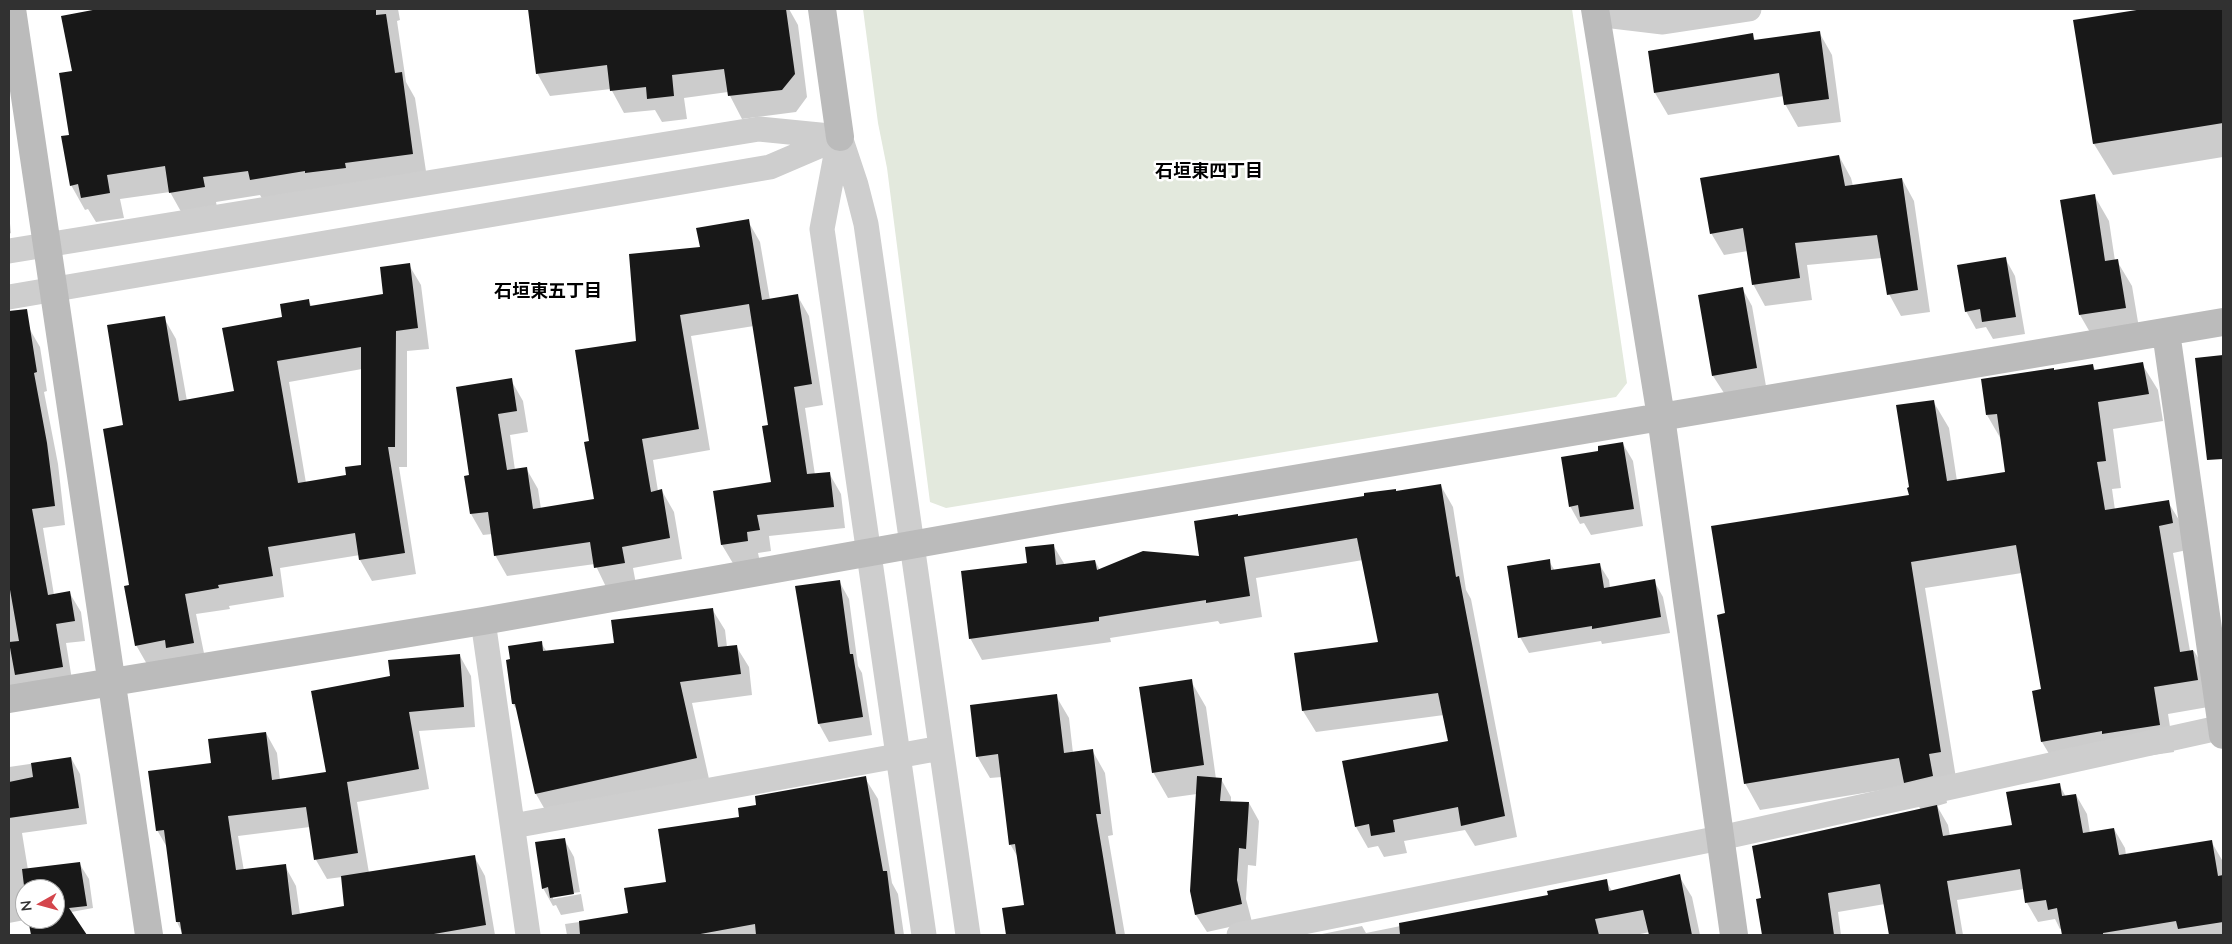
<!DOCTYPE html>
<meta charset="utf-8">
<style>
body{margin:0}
#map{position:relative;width:2232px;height:944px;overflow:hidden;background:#fff;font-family:Lato,sans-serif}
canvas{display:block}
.frame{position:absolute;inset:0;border:10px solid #313131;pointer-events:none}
.north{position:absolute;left:15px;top:879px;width:50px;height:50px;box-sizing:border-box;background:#fff;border:1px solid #adadad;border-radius:50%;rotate:263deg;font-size:14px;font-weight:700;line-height:20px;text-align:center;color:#313131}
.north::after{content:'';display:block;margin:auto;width:18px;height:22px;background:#d4464c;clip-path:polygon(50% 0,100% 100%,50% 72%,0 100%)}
</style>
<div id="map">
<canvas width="2232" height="944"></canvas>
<div class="frame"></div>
<div class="north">N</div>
</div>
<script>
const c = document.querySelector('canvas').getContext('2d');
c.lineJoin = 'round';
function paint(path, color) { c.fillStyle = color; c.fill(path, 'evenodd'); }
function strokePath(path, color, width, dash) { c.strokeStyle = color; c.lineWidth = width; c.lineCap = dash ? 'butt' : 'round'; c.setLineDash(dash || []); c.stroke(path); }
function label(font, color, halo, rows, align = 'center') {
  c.font = font + ' Lato,"Noto Sans JP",sans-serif'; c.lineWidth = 5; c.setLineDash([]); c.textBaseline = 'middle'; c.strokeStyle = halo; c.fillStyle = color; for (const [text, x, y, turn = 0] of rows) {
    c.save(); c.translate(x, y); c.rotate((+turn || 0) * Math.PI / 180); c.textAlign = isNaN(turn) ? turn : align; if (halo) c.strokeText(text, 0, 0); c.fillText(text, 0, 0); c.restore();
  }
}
paint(new Path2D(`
 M863,9H1572L1627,383L1616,397L946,508L930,502L887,168L878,123Z`), '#e3e9dd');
paint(new Path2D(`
 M121,9H398L400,20L397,21L406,82L415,98L427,178L265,204L260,195L216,202L218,212L184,217L170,192L120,199L124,218L96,222L88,209L85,210L71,185L70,136L73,72L99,12Z
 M538,9H789L798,25L807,97L796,112L742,119L728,92L684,98L687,119L662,122L655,110L624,113L611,89L550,96L537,73L529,10Z
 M2150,9H2223V157L2113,175L2094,144L2074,21Z
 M1819,32L1832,55L1841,122L1798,127L1785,104L1784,96L1668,115L1655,93L1752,35L1756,41Z
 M1839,156L1851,178L1853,186L1902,179L1914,201L1930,312L1901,316L1889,294L1882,258L1807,265L1812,300L1765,306L1753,284L1748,251L1724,255L1711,233Z
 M2094,195L2109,221L2115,261H2117L2132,286L2140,334L2095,341L2080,315L2061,201Z
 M9,214L11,233L9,234Z
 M748,221L760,242L770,300L797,295L809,316L823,405L805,408L815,475L829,473L841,494L845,528L769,536L771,551L758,553L760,562L734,565L722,545L772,483L770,426L754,326L691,336L710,450L653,460L658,491H662L674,512L682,559L633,568L636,584L607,589L595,564L507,576L495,555L492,534L483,535L471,514L470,476L511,380L523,401L528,432L510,435L515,470L526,468L538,489L541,509L596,500L590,442L638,342L701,248Z
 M2005,258L2015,276L2025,334L1993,339L1986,327L1976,329L1966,311Z
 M409,265L421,285L429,349L407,351V467H399L416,574L372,581L360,560V555L280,568L284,597L229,606L230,609L196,614L206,663L148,666L136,645L130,586L124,426L164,318L176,339L187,401L236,392L283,318L308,300L312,307L385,295ZM362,369V466L348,476L306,483L289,382Z
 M1742,288L1752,306L1766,386L1724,393L1713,376Z
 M29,328L40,347L47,391L44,392L58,464L65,525L43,528L54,595L69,592L81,612L85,641L66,643L73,686L9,697V590L11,589L9,577V331Z
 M2223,356V442L2213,443L2196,359Z
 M2142,364L2158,390L2163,421L2113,429L2121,488L2112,489L2115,510L2168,502L2184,528L2187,550L2173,553L2190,651H2194L2210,677L2214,706L2168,714L2174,752L2058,769L2042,742L2034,692L2042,690L2022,573L1925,588L1956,778L1943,780L1947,803L1937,806L1948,825L1950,836L2013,826L2059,784L2066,797L2076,795L2087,814L2090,833L2114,829L2125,848L2126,855L2211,841L2222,860L2223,866V935H2063L2062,928L2060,929L2055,919L2038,922L2027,903L2024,889L1957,900L1963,935H1890L1885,904L1838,912L1841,935H1763L1757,900L1921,810L1907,786L1760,810L1745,783L1726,614L1910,496L1933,401L1949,428L1957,481L2006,473L2002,441L1987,415L2054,371L2093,366L2096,371Z
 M1623,444L1633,461L1643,526L1591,535L1584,523L1580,524L1570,506L1600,452Z
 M1441,486L1453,507L1466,590L1471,599L1517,837L1475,846L1465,830L1404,841L1407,853L1384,857L1378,846L1368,848L1356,827L1449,742L1444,715L1316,732L1303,711L1295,654L1380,643L1363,560L1256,578L1262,617L1220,624L1218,621L1110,638L1111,642L982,660L970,638L1028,564L1053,545L1065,565L1095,561L1100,570L1201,557L1238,517Z
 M1549,561L1555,571L1599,564L1609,580L1610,588L1654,581L1663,597L1670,633L1602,644L1601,641L1529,653L1520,637Z
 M839,581L849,599L858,666L862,673L872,735L829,742L819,724L797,587Z
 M712,609L725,630L727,647L736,646L749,667L752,695L692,703L709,779L548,815L536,794L518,712L513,704L541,643L547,652L615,644Z
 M460,656L471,676L475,727L419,731L429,789L357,802L369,873L474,856L485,876L495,935H183L177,922L168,849L157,830L212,764L266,733L277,753L280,780L328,773L391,677ZM310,827L316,860L327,879L342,877L345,907L300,914L296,886L285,866L244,871L238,836Z
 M1191,681L1206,707L1216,779H1221L1231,797V802L1249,803L1259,821L1256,866L1248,865L1246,899L1252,922L1207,932L1196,915L1191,890L1197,794L1168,798L1153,772Z
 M1056,696L1069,718L1073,753L1092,750L1105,773L1113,835L1108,836L1125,935H1007L1003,909L1026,906L1019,859L1010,844L1002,777L990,778L977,756Z
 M71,758L80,774L87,824L22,833L28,870L79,863L89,879L93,908L55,915V889H25V919H30L9,923V767Z
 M865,778L878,799L892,883L898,894L904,935H567L565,924L629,915L741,818L757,806Z
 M564,839L574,857L580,892L553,896V899L581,894L584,911L561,915L556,905L553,906L543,888Z
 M1679,876L1692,897L1700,935H1651L1650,932L1635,935H1317L1362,926L1366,933L1549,896L1606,881L1612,891Z`), '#0003');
paint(new Path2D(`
 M98,9H376V15L386,14L395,73L402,72L413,154L345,163L346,168L305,173V171L250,180L248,171L203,177L205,187L169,193L165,166L107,175L110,193L81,198L78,184L70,186L61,136L69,135L59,73L72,71L61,16Z
 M528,9H786L795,74L782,90L728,96L724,69L672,75L674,96L647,99L646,87L610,91L607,65L536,74Z
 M2143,9H2223V123L2093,144L2073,20Z
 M1820,31L1829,99L1784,105L1779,73L1654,93L1648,51L1753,33L1754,40Z
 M1839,155L1845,186L1902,178L1918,290L1887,295L1877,235L1795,243L1800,278L1752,285L1743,228L1710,234L1700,178Z
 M2095,194L2105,261L2118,259L2126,308L2079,315L2060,200Z
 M749,219L762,300L798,294L812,384L794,387L807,474L830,472L834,507L757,515L760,530L747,532L748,541L721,545L713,491L771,482L762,426L768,425L749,304L680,315L699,429L642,439L651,492L662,489L670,538L622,547L625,563L594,568L590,542L494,556L488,512L470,514L464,476L469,475L456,387L512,378L517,411L498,414L507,470L527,467L533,509L594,499L584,442L589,441L575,350L636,341L629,254L700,247L696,228Z
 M2006,257L2016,317L1982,322L1980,309L1965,312L1957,265Z
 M410,263L418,328L396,331L395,447H388L405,553L359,560L355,533L268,547L273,576L218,585L219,588L185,594L194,643L166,648L165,640L135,646L124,586L129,585L103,429L123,425L107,325L165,316L179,401L234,391L222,328L282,317L280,304L309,299L310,306L383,294L380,267ZM361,347V465L345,467L346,475L298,483L277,361Z
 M1743,287L1757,368L1712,376L1698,295Z
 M27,309L37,372L34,373L47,443L55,506L32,509L48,595L70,591L75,621L56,624L63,667L15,675L9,642L19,641L9,584V311Z
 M2223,355V459L2207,460L2195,358Z
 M2143,362L2149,394L2098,402L2106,461L2097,462L2105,510L2169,500L2173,523L2159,526L2180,652L2193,650L2198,680L2154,687L2160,725L2102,734V731L2041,742L2032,691L2041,689L2016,545L1911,562L1941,752L1929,754L1933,776L1904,783L1899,758L1744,784L1717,615L1725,613L1711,526L1909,495L1907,488L1909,487L1896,405L1934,400L1947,481L2005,472L1997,414L1986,415L1981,379L2054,368V370L2093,364L2094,370Z
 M1623,442L1634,509L1580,517L1578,505L1569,507L1561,457L1598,451V446Z
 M1441,484L1456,577L1459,576L1505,816L1461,826L1458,807L1393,820L1395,832L1371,836L1369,824L1355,827L1342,761L1448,741L1438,693L1302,711L1294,653L1378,642L1357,538L1244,557L1250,596L1206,603V600L1099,617V621L969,639L961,571L1027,563L1025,547L1054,544L1056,565L1095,560L1097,570L1143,551L1199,556L1194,521L1238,514V516L1364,496V493L1396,489V491Z
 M1550,559L1551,570L1600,563L1604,588L1655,579L1661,617L1592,629V626L1518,638L1507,566Z
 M840,580L850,654H853L863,717L818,724L795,586Z
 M713,608L718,647L737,645L741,674L680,682L697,758L535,794L515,704H512L506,660L510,659L508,646L542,641L543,651L614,643L611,620Z
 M460,654L464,707L409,712L419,769L347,782L358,853L314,860L306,807L228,816L236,870L286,864L292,915L344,906L341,876L475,855L486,925L428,935H182L180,922H176L164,830L156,831L148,771L211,763L208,739L266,732L272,780L326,772L311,691L390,676L388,660Z
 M1192,679L1204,765L1152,773L1139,687Z
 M1057,694L1064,753L1093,749L1101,814H1096L1116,935H1006L1002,908L1024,905L1015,844L1009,845L998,754L976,757L970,705Z
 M71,757L79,808L9,818V782L33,777L31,763Z
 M866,776L883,871H887L895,935H756L755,924L695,935H580L579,921L628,913L624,888L666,882L658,829L739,817L738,808L756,805L755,796Z
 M1197,776L1222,778L1220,801L1249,802L1246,849L1239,848L1237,880L1242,904L1195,915L1190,891Z
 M2060,783L2062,796L2076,794L2083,833L2114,828L2119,855L2212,840L2218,876L2223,875V922L2178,929L2176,921L2103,933V935H2062L2057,908L2048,910L2046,900L2025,903L2020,869L1947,881L1956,935H1889L1880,884L1828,893L1834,935H1762L1756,899L1761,898L1752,846L1937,805L1943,836L2012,825L2006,792Z
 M565,838L574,894L550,898L548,887L542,889L535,842Z
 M80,862L87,906L69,908L87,935H31L28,919H55V889H25V894L22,869Z
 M1680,874L1692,935H1649L1643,910L1595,919L1599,935H1400L1399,923L1548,895L1547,891L1607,879L1609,891Z`), '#181818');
strokePath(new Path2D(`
 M1596,14L1663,22L1749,9
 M840,137L856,185L866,224L968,935
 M839,139L822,229L924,935
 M9,251L759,129L840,137
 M9,297L770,167L840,137
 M483,621L528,935
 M513,826L941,748
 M1239,935L1720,838L2223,727`), '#cecece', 25);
strokePath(new Path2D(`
 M12,9L149,935
 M822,9L840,137
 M1595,9L1661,417L1734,935
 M2166,332L2223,735
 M9,699L483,621L1057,519L2223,322`), '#bbb', 28);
label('bold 18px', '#000', '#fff', [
 ["石垣東四丁目",1209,171],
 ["石垣東五丁目",548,291]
]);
</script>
